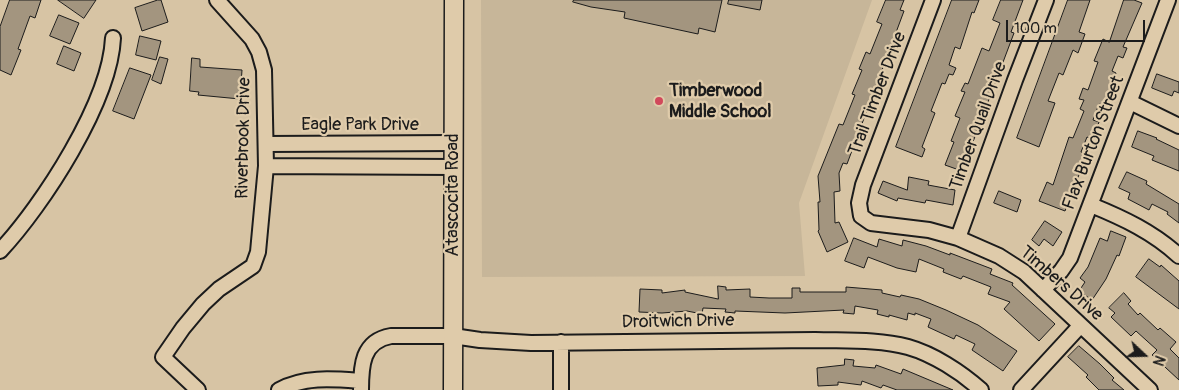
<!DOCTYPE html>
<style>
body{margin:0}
#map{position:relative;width:1179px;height:390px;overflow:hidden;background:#d7c4a4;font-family:Pangolin,sans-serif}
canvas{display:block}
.north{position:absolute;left:1119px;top:330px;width:50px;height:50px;-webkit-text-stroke:4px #dfcbaa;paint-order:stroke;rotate:111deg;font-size:14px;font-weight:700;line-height:20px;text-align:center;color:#1c1c1c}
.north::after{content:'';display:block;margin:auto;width:18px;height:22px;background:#1c1c1c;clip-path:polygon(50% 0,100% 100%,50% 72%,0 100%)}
.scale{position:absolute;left:1006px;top:20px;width:139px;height:22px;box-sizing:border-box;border:2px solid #1c1c1c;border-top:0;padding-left:6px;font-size:15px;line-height:18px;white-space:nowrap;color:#1c1c1c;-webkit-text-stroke:4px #dfcbaa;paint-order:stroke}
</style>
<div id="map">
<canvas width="1179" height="390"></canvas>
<div class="north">N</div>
<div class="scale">100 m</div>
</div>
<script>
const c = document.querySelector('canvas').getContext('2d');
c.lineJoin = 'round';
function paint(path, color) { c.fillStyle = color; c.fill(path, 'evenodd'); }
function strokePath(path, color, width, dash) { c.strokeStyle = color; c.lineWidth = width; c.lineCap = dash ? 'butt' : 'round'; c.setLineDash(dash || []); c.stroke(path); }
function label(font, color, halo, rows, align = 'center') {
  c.font = font + ' Pangolin,sans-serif'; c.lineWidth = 4.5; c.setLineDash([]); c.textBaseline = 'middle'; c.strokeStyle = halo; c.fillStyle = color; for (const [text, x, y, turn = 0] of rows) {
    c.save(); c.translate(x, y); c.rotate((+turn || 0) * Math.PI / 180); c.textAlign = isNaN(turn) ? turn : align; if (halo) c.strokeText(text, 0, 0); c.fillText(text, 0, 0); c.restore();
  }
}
paint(new Path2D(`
 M481,0H872L799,203L805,276L482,277Z`), '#c7b699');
const building = new Path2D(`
 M10,0H41L35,18L30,16L18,49L21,50L11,75L0,70V27Z
 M58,0H96L84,18Z
 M158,0H161L168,22L142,31L135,8Z
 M574,0H722L715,32L699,28L698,34L624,18L625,12L591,7L573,2Z
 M729,0H762L760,10L728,4Z
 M886,0H904L900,10L904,11L847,164L843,163L839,173L840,191L834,192L835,223L839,222L848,242L827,252L818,231L819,230L818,202H820L818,176L839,124L843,125L855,95L852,94L862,70L859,69L866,52L870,54L882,24L877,22Z
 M952,0H979L974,13L972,12L960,49L955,47L949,65L956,68L953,75L949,74L945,84L942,83L931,111L935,113L922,147L925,149L922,157L896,147Z
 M1001,0H1023L1011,32L1014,33L962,171L945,165L954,142L951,141L960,118L955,116L965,92L961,91L965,83L968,84L982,48L989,51L1000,23L993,20Z
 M1068,0H1090L1079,32L1085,34L1078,53L1073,50L1063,75L1059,73L1048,101L1055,103L1039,147L1017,138Z
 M1124,0H1134L1142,3L1123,47L1127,48L1123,58L1118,56L1112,71L1116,73L1105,106L1099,104L1093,120L1099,122L1093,139L1087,137L1081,152L1087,154L1065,211L1039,201L1047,182L1053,185L1069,137L1073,138L1084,111L1080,109L1084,100L1079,99L1083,88L1088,90L1098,62L1094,61L1103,39L1109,42Z
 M59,15L79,23L70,44L50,36Z
 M140,36L161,41L156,60L136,55Z
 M64,46L81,53L74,71L57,64Z
 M160,57L168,59L161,84L152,80Z
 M192,58L200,59V67L242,70L240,99L198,95L199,92L190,91Z
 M130,68L151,75L134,119L113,111Z
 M1157,74L1179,82V93L1174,91L1172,96L1152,88Z
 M1138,131L1157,138L1156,139L1179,150V171L1152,160L1154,156L1132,147Z
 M1127,172L1147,181L1146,184L1179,204V223L1167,214L1168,212L1152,204L1149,210L1128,199L1130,193L1119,188Z
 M909,177L929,181L928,185L955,190L953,205L926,200L925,203L898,198L897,201L878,193L883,181L907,190Z
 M999,191L1021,200L1017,212L994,203Z
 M1045,221L1062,232L1053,246L1044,239L1039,246L1032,240Z
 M1111,231L1126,237L1119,256L1117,255L1106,279L1092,300L1079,291L1085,282L1080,278L1088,267L1100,238L1107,241Z
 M854,238L877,247L879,239L902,246L903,240L926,246L950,255V253L992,269L990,274L1013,283L1012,285L1055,324L1039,341L1004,309L1010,302L988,294L991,287L963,276L961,279L943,272L944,269L919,259L916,272L897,268L868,257L864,268L845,261Z
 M1149,259L1160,267L1161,265L1179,281V309L1136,277Z
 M718,286L726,287V290L750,289V297L769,298H792V288H800V292H846V287L882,290V293L900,297L901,295L919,299L946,310L978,325L1017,351L1003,371L972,350L975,344L956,335L954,339L928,327L931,319L915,313V315L908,313L907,320L889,315V317L877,314L878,310L855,306L854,314L843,313L844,310L785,313L735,311V313L725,312L726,309L703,308L702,314L687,311L662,313L639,312L640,289L662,290V293L685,290V292L718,299Z
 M1124,293L1131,301L1128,304L1138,315L1140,313L1158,330L1160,328L1176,342L1170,349L1179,358V380L1152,355L1157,350L1136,331L1131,336L1111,317L1115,313L1109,308Z
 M1079,346L1100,364L1114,378L1112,380L1124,390H1099L1086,377L1088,375L1068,357Z
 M845,359L854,360L853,366L875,368L876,365L901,374L903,369L953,390H897L883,385L881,388L862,381L861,385L838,382V385L818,386L817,368L844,365Z`);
paint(building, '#a3957f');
strokePath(building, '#1c1c1c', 1);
const minor = new Path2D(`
 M933,0L863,185L859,203L861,216L871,223L929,230L958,238L999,256L1024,272L1150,390
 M1130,102L1179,126
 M266,144L454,143
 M266,166L454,167
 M1091,205C1123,218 1153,232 1179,256
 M958,238L1015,80L1046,0
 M0,251C43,205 110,102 113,38
 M1043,290L1061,271L1070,258L1168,0
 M198,390L163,357L183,328L203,304L219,289L253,266L258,252L266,166L264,70L259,52L252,39L217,0
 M279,390C304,376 334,379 361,381
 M361,390C361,366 362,341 391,336H453L480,340L531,343L815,340C845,341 878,339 908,347C933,354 961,372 981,390
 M561,390V342
 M1021,390L1080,326`);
const major = new Path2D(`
 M453,390L454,0`);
strokePath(minor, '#1c1c1c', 18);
strokePath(major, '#1c1c1c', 21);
strokePath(minor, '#dfcbaa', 14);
strokePath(major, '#dfcbaa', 18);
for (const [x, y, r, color] of [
 [659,101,5,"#d1495b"]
]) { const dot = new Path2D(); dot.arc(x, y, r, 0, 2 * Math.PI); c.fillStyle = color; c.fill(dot); strokePath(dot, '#dfcbaa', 2); }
label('bold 18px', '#1c1c1c', '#dfcbaa', [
 ["Timberwood",669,91],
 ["Middle School",669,112]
], 'left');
label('18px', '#1c1c1c', '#dfcbaa', [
 ["Trail Timber Drive",878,94,-69],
 ["Eagle Park Drive",360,125],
 ["Timber Quail Drive",979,126,-70],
 ["Riverbrook Drive",244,138,-89],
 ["Flax Burton Street",1094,143,-69],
 ["Atascocita Road",453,195,-90],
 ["Timbers Drive",1061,284,41],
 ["Droitwich Drive",678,322,-1]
]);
</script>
